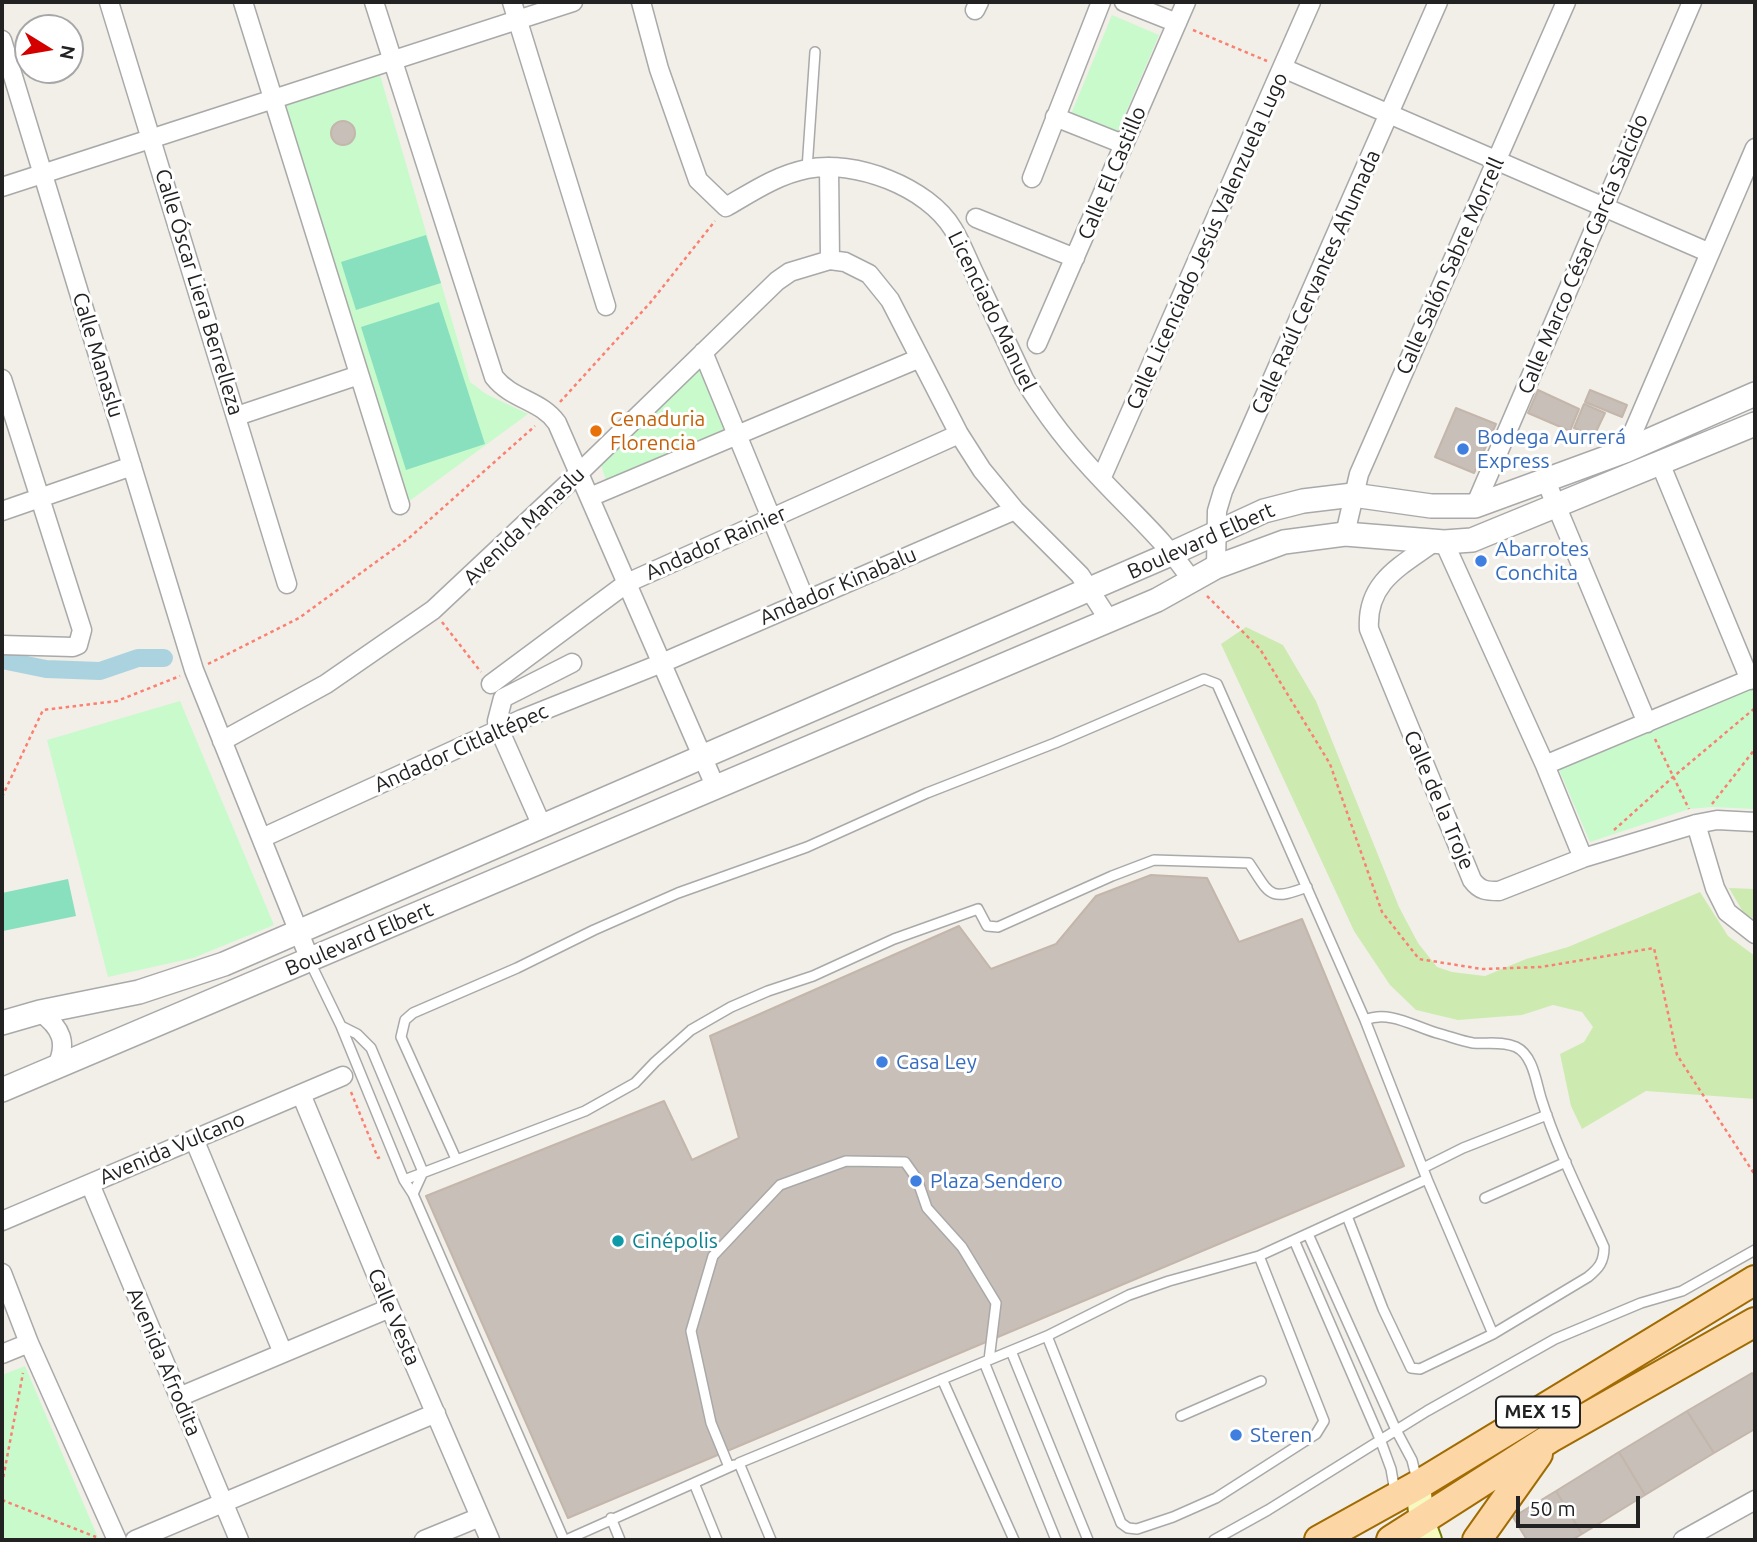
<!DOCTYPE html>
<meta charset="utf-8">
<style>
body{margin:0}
#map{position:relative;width:1757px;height:1542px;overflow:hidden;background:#f2efe9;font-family:Ubuntu,sans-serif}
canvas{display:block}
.frame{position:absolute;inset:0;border:4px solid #222;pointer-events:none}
.north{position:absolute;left:14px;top:14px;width:70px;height:70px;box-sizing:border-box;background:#fff;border:2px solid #a7a7a7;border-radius:50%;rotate:101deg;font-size:19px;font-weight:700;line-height:28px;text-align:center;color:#222}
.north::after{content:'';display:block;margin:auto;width:24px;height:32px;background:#d40000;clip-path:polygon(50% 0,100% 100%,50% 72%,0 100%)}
.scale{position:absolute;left:1516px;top:1496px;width:124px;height:32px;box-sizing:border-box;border:4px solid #222;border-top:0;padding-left:9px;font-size:21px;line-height:24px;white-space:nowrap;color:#222;-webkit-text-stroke:5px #fff;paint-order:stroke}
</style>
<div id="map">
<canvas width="1757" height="1542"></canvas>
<div class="frame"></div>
<div class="north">N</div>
<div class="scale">50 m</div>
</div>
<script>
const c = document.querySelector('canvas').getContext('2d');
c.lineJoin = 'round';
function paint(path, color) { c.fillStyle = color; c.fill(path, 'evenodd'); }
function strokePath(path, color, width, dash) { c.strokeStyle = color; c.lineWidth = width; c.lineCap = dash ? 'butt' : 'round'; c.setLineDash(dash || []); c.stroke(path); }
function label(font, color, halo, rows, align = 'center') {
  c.font = font + ' Ubuntu,sans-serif'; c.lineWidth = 6; c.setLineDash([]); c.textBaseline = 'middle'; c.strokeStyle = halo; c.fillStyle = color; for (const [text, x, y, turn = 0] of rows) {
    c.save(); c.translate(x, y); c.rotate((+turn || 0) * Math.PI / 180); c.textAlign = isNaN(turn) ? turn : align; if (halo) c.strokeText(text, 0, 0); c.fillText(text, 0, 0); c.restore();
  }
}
paint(new Path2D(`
 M1246,627L1283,645L1316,701L1399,907L1418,943L1437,967L1452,972L1485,976L1526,959L1568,947L1700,892L1728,936L1755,956V1099L1646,1091L1582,1129L1571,1106L1560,1054L1584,1042L1593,1027L1582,1012L1553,1005L1522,1015L1458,1020L1416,1010L1390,985L1354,931L1221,644Z
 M1729,888L1755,889V920L1743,912Z`), '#cdebb0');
paint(new Path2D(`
 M1112,15L1159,35L1115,138L1069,119Z
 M380,75L470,382L486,394L528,414L408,502L285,105Z
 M707,360L733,426L606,480L600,462Z
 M1755,681V809L1712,807L1689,809L1590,842L1557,765Z
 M180,701L274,925L193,958L108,977L47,740Z
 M25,1366L99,1540H2V1375Z`), '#c8facc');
paint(new Path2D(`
 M426,235L441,283L356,310L341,262Z
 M439,302L485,444L406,470L361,327Z
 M68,879L76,916L3,931L2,893Z`), '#88e0be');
strokePath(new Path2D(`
 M2,660L46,669L100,671L138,658H164`), '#aad3df', 18);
const building = new Path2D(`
 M331 133a12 12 0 1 1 24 0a12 12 0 1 1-24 0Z
 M1538,390L1579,409L1570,431L1528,413Z
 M1590,390L1627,405L1622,417L1585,402Z
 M1584,404L1605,413L1594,436L1574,428Z
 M1456,408L1496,424L1474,473L1435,457Z
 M1151,875L1207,878L1239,942L1302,919L1404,1166L568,1518L426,1196L664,1101L692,1160L739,1138L710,1036L959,926L991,969L1056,944L1096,896Z
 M1752,1373L1755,1379V1429L1714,1453L1687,1411Z
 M1687,1411L1714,1453L1645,1495L1619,1452Z
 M1619,1452L1645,1495L1582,1534L1556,1491Z
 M1556,1491L1582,1534L1572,1540H1527L1513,1517Z`);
paint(building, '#c7bfb8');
strokePath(building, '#c4b6ab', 2);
const service = new Path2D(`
 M807,169L815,52
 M310,962L341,1026L404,1180L413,1194L564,1540
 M341,1026L357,1034L371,1048L423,1172L413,1194
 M456,1159L401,1037L405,1020L413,1013L517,968L594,930L678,893L807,847L927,793L1055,743L1204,679L1217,684L1365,1020
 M1423,1168L1463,1148L1547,1115
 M1427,1179L1365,1020C1389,1010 1413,1026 1437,1033C1449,1036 1461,1041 1473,1043C1487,1044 1503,1041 1516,1047C1533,1055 1536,1082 1541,1098C1557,1149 1582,1198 1604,1247C1604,1262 1599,1268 1588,1277L1493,1334
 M404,1180L585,1111L635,1083L655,1062L691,1030L731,1007L768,991L813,976L894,939L978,909L987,926L998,927L1112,876L1154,860L1249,863C1270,894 1268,902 1307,887
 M1485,1198L1566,1162
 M1308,1234L1396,1430L1412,1460L1417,1480
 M1294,1240L1380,1439L1391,1469L1395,1492
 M1259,1256L1427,1179L1493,1334L1420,1369L1411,1368L1383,1309L1347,1216
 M1011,1351L1088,1540
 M984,1362L1056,1540
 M942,1379L1014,1540
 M1181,1416L1261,1381
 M729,1467L711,1423L691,1331L713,1256L780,1185L846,1161L905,1162L917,1179L927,1208L962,1247L996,1303L989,1360
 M694,1483L734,1465
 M611,1518L620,1540
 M566,1540L694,1483L717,1540
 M771,1540L739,1463L1047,1336L1129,1295L1169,1281L1259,1256L1324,1421L1316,1434L1216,1498L1173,1517L1137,1529L1128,1528L1121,1523L1047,1336
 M1214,1540L1268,1510L1427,1411L1555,1339L1641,1303L1682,1291L1755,1250`);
const minor = new Path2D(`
 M109,2L287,584
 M243,2L400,505
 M374,2L494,377C512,400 541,400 557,423L716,788
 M512,2L606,306
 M641,2L659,69L698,180L726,207C752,192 777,175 807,169C854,159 928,187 953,229C962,244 968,261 976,277C992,311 1008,345 1024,379C1046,416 1073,450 1103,481C1134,514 1167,543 1192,581
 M1124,2L1177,23
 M975,10L979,2
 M2,40L194,670L310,960
 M1283,68L1710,253
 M1055,117L1123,144
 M829,167L830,260
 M1032,178L1101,2
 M2,187L573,2
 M976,218L1075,258
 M1037,344L1186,2
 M703,352L805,600
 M2,379L82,630L78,645L73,647L2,645
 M237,416L359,375
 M1625,451L1755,148
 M1660,463L1750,680
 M1101,479L1311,2
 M1546,481L1647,723
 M590,497L920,358
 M1475,506L1692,2
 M2,511L132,466
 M1345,534L1359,474L1566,2
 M1434,542C1401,566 1366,582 1369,629L1472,880C1480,891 1487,891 1499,891L1583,858L1696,824L1717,820L1755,822
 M1444,542L1545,765L1583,858
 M1216,567L1217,511L1223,491L1438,2
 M491,684L627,583L959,434
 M222,741L326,684L433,610L579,473L777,281L790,272L830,260L845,262L869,274L890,300L959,434L982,470L1015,510L1080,575L1109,620
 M1545,765L1755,677
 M1696,824L1715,888L1727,912L1755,934
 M542,826L499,729L497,721L503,698L572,663
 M262,838L522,719L662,663L1015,510
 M40,1012C62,1028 68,1043 56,1068
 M301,1094L390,1308L490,1540
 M194,1139L283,1353
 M90,1184L239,1540
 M2,1221L343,1076
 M2,1273L29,1343L117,1540
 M2,1354L29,1343
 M179,1397L390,1308
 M135,1540L436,1413
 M424,1540L480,1517
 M1683,1540L1755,1500`);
const tertiary = new Path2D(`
 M2,1023L40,1012L139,992L224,964L1173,553L1264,511L1303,501L1353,495L1431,506H1475L1625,451L1755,394
 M2,1090L1157,600L1216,567L1284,542L1345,534L1444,542L1472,540L1755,424`);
const secondary = new Path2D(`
 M1418,1485L1422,1521L1429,1540`);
const primary = new Path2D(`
 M1319,1540L1418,1485L1755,1280
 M1391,1540L1552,1437L1755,1322
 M1477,1540L1538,1454`);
strokePath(service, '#a9a9a9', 12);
strokePath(minor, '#a9a9a9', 21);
strokePath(tertiary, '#a9a9a9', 26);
strokePath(secondary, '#707d05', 28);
strokePath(primary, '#a06b00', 32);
strokePath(new Path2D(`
 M1193,30L1267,61
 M560,402L650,303L715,221
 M1207,596L1260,649L1330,764L1382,912L1419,959L1482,969L1541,967L1654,948L1677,1055L1755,1175
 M442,622L481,672
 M208,664L299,618L409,538L535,426
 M1655,739L1689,809
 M2,797L43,710L117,701L180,676
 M1712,804L1755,749
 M1614,830L1673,777L1755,708
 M351,1092L378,1158L380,1157
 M2,1484L23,1373
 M2,1500L96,1537`), '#fa8072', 2.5, [3.5, 3.5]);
strokePath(service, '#fff', 9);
strokePath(minor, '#fff', 18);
strokePath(tertiary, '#fff', 23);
strokePath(secondary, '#f7fabf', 24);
strokePath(primary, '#fcd6a4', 28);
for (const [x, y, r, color] of [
 [596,431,7,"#e8710a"],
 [1463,449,7,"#3f7fe0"],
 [1481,561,7,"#3f7fe0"],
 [882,1062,7,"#3f7fe0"],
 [916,1181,7,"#3f7fe0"],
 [618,1241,7,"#0f9aa8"],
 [1236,1435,7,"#3f7fe0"]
]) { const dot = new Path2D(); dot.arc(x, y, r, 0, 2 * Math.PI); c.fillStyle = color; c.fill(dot); strokePath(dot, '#fff', 2.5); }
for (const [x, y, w] of [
 [1538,1412,84]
]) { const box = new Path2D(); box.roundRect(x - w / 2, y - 15.5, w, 31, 5); c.fillStyle = '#fff'; c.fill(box); strokePath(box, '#222', 2); }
label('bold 19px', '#222', null, [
 ["MEX 15",1538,1412]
]);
label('21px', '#222', '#fff', [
 ["Calle El Castillo",1112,173,-67],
 ["Calle Licenciado Jesús Valenzuela Lugo",1207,241,-66],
 ["Calle Marco César García Salcido",1583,254,-67],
 ["Calle Salón Sabre Morrell",1450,266,-66],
 ["Calle Raúl Cervantes Ahumada",1316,282,-66],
 ["Calle Óscar Liera Berrelleza",199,292,73],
 ["Licenciado Manuel",992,311,64],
 ["Calle Manaslu",98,355,73],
 ["Avenida Manaslu",524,526,-44],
 ["Boulevard Elbert",1201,541,-24],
 ["Andador Rainier",716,543,-24],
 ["Andador Kinabalu",838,586,-23],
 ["Andador Citlaltépec",461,748,-24],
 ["Calle de la Troje",1439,800,67],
 ["Boulevard Elbert",359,939,-23],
 ["Avenida Vulcano",172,1148,-23],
 ["Calle Vesta",394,1317,67],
 ["Avenida Afrodita",164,1362,67]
]);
label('21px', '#c56008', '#fff', [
 ["Cenaduria",610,419],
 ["Florencia",610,443]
], 'left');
label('21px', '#366cbe', '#fff', [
 ["Bodega Aurrerá",1477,437],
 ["Express",1477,461],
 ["Abarrotes",1495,549],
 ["Conchita",1495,573],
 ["Casa Ley",896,1062],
 ["Plaza Sendero",930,1181],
 ["Steren",1250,1435]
], 'left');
label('21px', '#0d838f', '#fff', [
 ["Cinépolis",632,1241]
], 'left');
</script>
